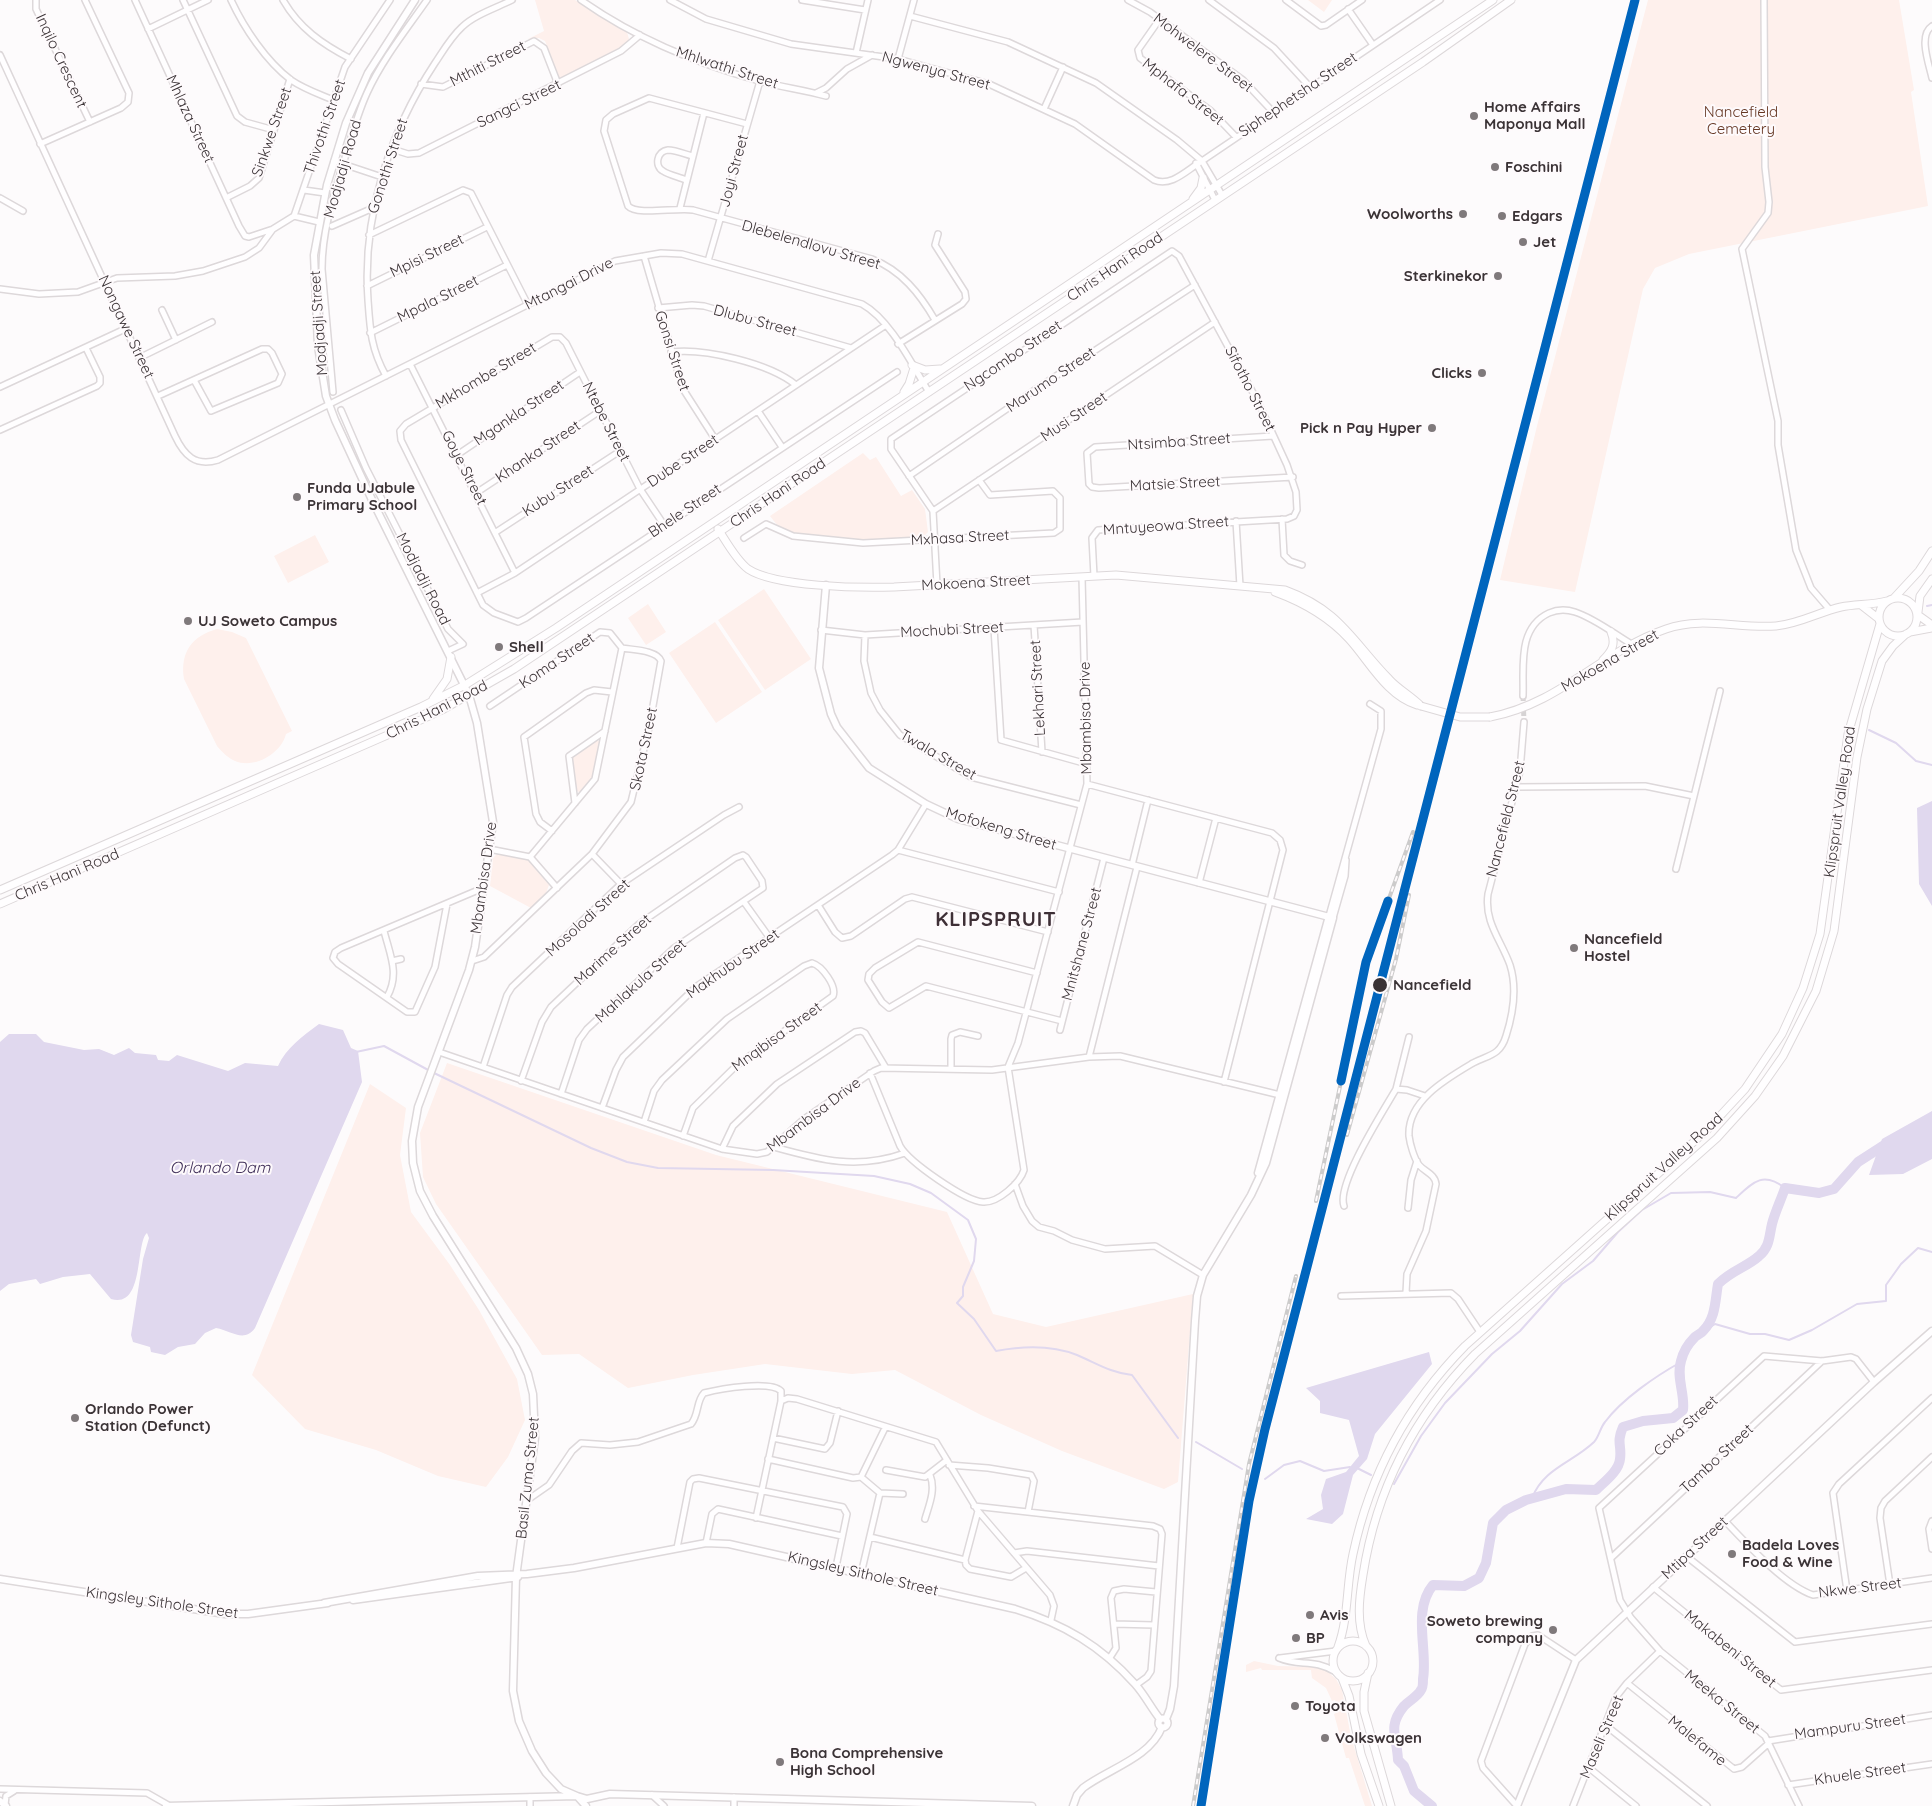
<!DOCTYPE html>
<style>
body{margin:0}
canvas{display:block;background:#fdfbfc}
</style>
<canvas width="1932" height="1806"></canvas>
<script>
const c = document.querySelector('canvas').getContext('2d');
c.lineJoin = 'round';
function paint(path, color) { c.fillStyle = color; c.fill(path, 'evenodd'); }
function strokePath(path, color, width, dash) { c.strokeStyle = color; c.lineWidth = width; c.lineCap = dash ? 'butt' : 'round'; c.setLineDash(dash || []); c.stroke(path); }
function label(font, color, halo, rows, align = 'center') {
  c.font = font + ' Quicksand,sans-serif'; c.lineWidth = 4; c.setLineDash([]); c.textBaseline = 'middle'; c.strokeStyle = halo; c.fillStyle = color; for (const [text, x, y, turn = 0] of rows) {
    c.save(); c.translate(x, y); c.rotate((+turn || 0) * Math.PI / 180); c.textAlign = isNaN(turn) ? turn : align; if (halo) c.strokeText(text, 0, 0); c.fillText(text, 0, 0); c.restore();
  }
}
paint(new Path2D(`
 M535,0H575L627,32L629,39L626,46L563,78L559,77L545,41L539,38L528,39L544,31Z
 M1308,0H1332L1324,12Z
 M1648,0H1899L1914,90L1911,92L1928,206L1689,254L1655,268L1643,289L1575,592L1500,580L1537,426Z
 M863,453L870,460L876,457L901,496L912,490L925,509L928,532L924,536C906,543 809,539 790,532C780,529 776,524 770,516Z
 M315,535L329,562L288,583L274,556Z
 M764,589L811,659L765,690L718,620Z
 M648,604L666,632L646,645L628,618Z
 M715,622L762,692L716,723L669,653Z
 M217,629L232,632L246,638L292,731L286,734C281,754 254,769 235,761C228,758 222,752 217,746L184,679C180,652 192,636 217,629Z
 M594,740L599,741L600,744L593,780L580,793L576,790L571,758Z
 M497,854L527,859L549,885L546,893L531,908L490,886L493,858Z
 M447,1063L716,1155L947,1212L993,1314L1046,1327L1193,1294L1178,1482L1164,1489L1062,1451L981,1415L895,1370L852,1374L765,1364L693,1375L628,1388L579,1354L542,1355L436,1204L423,1177L420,1133Z
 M370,1084L406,1108L400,1155L411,1212L450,1265L479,1310L517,1379L525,1420L508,1457L486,1487L438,1476L376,1450L305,1429L252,1375Z
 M1254,1661L1278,1666L1318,1667L1327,1671L1336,1679L1342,1690L1351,1737L1372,1806H1365L1349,1758H1346L1334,1714L1338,1712L1335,1700L1332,1701L1326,1688L1312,1678L1311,1670H1262L1261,1668L1246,1672V1665Z`), '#fef0ec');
paint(new Path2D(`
 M1932,801V906L1919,884L1917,808Z
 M319,1024L343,1030L351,1048L358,1051L362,1082L255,1328C244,1343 232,1331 216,1328L205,1333L195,1344L178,1347L165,1355L151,1352L150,1347L133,1342L131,1335L143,1259L149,1238L147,1233C135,1243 145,1309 111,1299L90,1274L63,1277L40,1284L36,1279L9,1284L0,1291V1042L9,1034H36L44,1042L84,1050L99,1049L114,1055L129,1048L135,1053L156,1055L158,1060L169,1061L177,1055L228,1071L245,1063L278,1066C286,1048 303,1036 319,1024Z
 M1932,1111V1159L1903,1174L1869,1175L1882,1139Z
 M1429,1352L1432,1364L1375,1434L1367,1459L1353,1475L1343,1514L1332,1524L1306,1519L1323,1509L1321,1495L1326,1479L1346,1472L1359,1456L1349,1420L1320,1413V1401L1306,1388Z`), '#e0d8ee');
strokePath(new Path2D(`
 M1927,606L1932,605
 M1869,730L1896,743L1916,761L1932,765
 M356,1052L384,1046L430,1071
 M434,1073L591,1148L627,1162L658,1168L773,1170L874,1176L910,1184L931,1193L968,1220L976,1239L974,1261L963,1287V1296L957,1303L974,1319L996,1351C1022,1346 1052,1345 1077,1355C1096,1363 1111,1373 1132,1375L1178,1438
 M1703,1332L1715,1324L1750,1334H1765L1789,1340L1812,1330L1857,1304L1886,1301V1285L1901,1264L1918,1248L1932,1252
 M1196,1442L1242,1469
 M1357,1468L1371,1475
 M1265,1479L1284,1465L1300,1461L1324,1471L1350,1467
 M1394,1484L1421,1436L1445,1403L1492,1354L1520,1331L1562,1284L1593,1261L1618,1232L1642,1210L1671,1193L1710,1192L1736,1198C1753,1182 1763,1171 1785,1188
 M1532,1498C1544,1468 1572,1463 1594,1442C1599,1437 1600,1428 1605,1422C1622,1399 1656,1376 1681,1362`), '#e0d8ee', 2);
strokePath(new Path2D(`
 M1432,1806L1414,1791L1404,1766L1398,1760C1397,1736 1387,1727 1404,1706C1409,1701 1418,1696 1421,1690C1423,1688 1423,1682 1423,1679C1428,1650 1412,1610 1433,1585L1464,1586L1479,1578L1486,1563L1493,1523L1506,1510L1526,1500L1566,1489L1596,1490C1604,1482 1619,1471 1620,1459C1622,1445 1616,1443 1623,1427L1643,1421L1673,1418L1683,1410C1685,1393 1676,1378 1681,1361C1683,1353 1688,1344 1694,1338C1696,1335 1701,1334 1703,1331C1716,1318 1715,1301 1718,1284C1732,1270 1747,1267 1759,1256C1770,1247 1769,1236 1772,1224C1775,1212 1781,1200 1785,1188L1819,1193L1834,1189L1858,1162L1889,1142`), '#e0d8ee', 10);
strokePath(new Path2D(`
 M1523,696L1524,722`), '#d6d3d4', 5, [5, 2.5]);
const minor = new Path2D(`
 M36,0V9L90,122
 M135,0L239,226L245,236L249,237L273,229L294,216L345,67L390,0
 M183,0L237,116L245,122L274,130
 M231,0C244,28 266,61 291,80C304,89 319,94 333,100
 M283,0C299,28 322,44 351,59
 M581,0C635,38 695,63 759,81C781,87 804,90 826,96
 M670,0L706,19L791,44L898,59L989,84L1075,124L1154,180C1171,187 1186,171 1199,163L1440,0
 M802,0L865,10
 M1128,0L1150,12L1243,80L1273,112
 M1209,0L1274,48L1310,87
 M1286,0L1321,26L1326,25L1362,0
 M1764,0L1765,167L1769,202L1768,213L1742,249L1778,421V445L1796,550L1811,588L1830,610
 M1348,9L1373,45
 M910,16L1008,42L1096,83L1177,140L1202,161L1222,195
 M1159,20L1138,50L1140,58L1211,111L1236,137
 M1932,26C1918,35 1929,64 1932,78
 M148,29L208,0
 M856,53L868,0
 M0,55L175,436C184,455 195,467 218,460L615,261L661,253L682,254L862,304C891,320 912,365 929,392
 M898,59L914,0
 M421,84L443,87L534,41L544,48L558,84
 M816,93L826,88L847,69L872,55
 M1044,109L1063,67
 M747,124L649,98L613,114L606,120L604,131L628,206C637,216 678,207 693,210L872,259C901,270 920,294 935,320
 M40,144L121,108L128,102L129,93L85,0
 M392,149L408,154L419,153L621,51L640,35
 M334,161L382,177
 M1196,163L1215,200
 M686,180C679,177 669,175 663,171C654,166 657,151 668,150C675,150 685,154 692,156
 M304,190L325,193
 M0,198L23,211
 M226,198L250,186L259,178L290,79
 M680,208L704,113
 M294,216L319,222
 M332,226L373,208
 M369,235L463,190L471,193L528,305
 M644,256L683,389L715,439
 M708,261L760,81
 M367,286L487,227
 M0,289L39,294L78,292L117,278L175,276L203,271L245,257L259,248L273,229
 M658,308L692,305L704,306L851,348
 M162,310L176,340
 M370,333L507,265
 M898,344L962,304L966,299L965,292L935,245L938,234
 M671,352C704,348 769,363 796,385
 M139,358L212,322
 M410,364L515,573
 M386,376C371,349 370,330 368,300C362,216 389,133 435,63C443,51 451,37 462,27C474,15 496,8 512,0
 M0,387L125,329
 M333,392L322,269C322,232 333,197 344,161C351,138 357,115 367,93C382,60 406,30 427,0
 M158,396L262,349H268L272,353L282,374L278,383L211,411L194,380
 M341,410L366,468L448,629L463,644L448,651
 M758,411L782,447
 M0,430L97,386L100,383V377L86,348
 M1273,436L1095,447L1087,453L1089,484L1092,487L1099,488L1293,477
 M457,455L580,372
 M909,476L1036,389L1195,285
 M476,493L600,411
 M933,511L1215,322
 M1282,519L1284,555L1290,561L1302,565
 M1236,521L1240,586
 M664,525L640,489L566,343L560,337H552L406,424L400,431L401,440L483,605L494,613L518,622L526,618L897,372
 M496,532L620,451
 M744,538L766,524L793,536L863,543L1054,533L1060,529V498L1053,491L990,495L979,480
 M937,585L933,511L891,449V439L1172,251L1179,256L1258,402L1287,465L1296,492L1297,510L1294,516L1287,519L1098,530L1092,538L1094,576
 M477,593L515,573L886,325
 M1034,625L1042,752
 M994,628L1001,740L1087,764
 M821,630L865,635L1083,622
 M865,635L864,661L871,693L880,710L900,735L971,777L1081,805
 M1523,696C1524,667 1517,628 1549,613C1558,609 1566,609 1575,612C1596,619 1614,634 1633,645
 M490,706L600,632L610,633L622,648
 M1087,784L1272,833L1280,840L1283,850L1224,1082
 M1517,787L1645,786L1694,796
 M575,803L569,756L605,731
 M552,831L540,822L536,814L524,737L586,693L594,690L612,692
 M489,849L530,857L557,888
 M898,850L1059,892
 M592,854L621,884
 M530,857L595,779L622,648
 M1132,865L1148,800
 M1676,869L1720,691
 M1199,883L1216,818
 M744,902L769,937
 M447,904L435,967L415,1012H407L338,964L333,958L335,952L341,948L483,888
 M818,905L835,932L842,938L851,936L905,899L912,897L1048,932
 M1329,916L1381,729V711L1370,704
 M1333,918L1345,876L1346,860
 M384,931C390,955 400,974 387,997
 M392,961L401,959
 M472,961L484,957L592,854L631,802L649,728L661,661C657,650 633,650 622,648
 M1037,973L918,942L875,968L869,974L868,980L882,1002L889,1008L926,986L1062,1021
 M1060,1030L1104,858
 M439,1052L722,1149L757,1154L767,1152L804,1119L874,1071L881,1068L992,1070L1089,1057L1120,1056L1280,1095
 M1089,1057L1137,867
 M483,1067L507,995L512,987L621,884L724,815L739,807
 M1008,1067L1018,1043L1087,784L1082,577
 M951,1069V1039L952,1035L960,1032L978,1036
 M870,1073L900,1146C909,1162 965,1201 983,1202C998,1203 1020,1183 1024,1170L1008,1067
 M521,1081L542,1022L551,1007L639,924L735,858L743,855L746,857L762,881L763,888L674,948L587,1029L579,1040L561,1094
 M1396,1089L1409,1037
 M602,1108L616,1070L623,1057L697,986L892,855L898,850L926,804
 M644,1122L654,1091L662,1080L727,1019L804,966L812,963C822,966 837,986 833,996L737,1065L693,1108L683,1136
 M774,1147C821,1160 857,1170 905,1153
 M722,1149L733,1126L777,1084L855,1032L861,1031L865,1033L886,1068
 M1015,1184L1023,1206L1032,1221L1039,1227L1054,1231L1072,1240L1105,1249L1155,1246L1203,1275
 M1344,1206C1336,1184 1384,1110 1396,1089L1407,1090L1425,1096
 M1408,1208L1411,1180L1417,1161
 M1406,1293L1407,1274L1426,1231L1436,1184C1435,1174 1425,1172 1419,1165C1414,1158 1410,1144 1409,1136C1407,1101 1446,1079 1473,1063C1488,1055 1500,1056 1506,1036C1513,1014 1517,987 1510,965C1501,940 1484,922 1488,894L1520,771L1524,722
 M1341,1296L1451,1293L1458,1299L1480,1332
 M781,1401L788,1398L797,1399L936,1442L978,1511L1050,1595L1054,1606L1051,1620
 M773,1438L825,1449L830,1443L838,1411
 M768,1459L853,1478L861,1477L880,1493L903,1494
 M949,1465L988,1468L1031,1475L1034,1481L1028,1512
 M886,1470L925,1477L947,1460
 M861,1477L885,1428
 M526,1501L549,1485L572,1451L581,1443L610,1445L638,1442L691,1424C699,1415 696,1401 704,1393C720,1389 770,1380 781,1391V1401L756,1518
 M974,1506L1153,1526L1160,1529L1162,1534L1151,1671L1147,1677L1136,1685
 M978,1511L965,1560L966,1565L970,1569L1011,1577L1026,1568
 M925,1519C929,1505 936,1490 930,1475
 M1725,1521C1747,1544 1784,1585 1813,1595L1932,1578
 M1932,1521L1929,1529L1932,1549
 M870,1537L965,1560
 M706,1543L712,1514L718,1509L842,1536
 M677,1548L690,1482L693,1479L699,1478L843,1507L847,1514L836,1567
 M1014,1553L1027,1551L1159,1566
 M1686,1556L1795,1642L1932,1624
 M1611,1558L1822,1361
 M861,1574L880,1493
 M1890,1585L1880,1518L1881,1508L1885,1501L1932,1457
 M1653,1587L1781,1690L1932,1670
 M1847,1591L1833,1493L1839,1484L1932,1398
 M1114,1624L1154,1625
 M1279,1658C1300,1667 1313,1658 1336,1672
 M1280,1658L1336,1651
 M1109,1659L1116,1648L1111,1598L1114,1591L1124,1589L1156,1592
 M1627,1683L1734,1769L1742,1767L1769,1743
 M1604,1724L1707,1806
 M1768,1741L1932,1715
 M1588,1767L1636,1806
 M1788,1785L1932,1764
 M0,1789L147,1793L168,1805
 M652,1795L664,1806
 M734,1797V1806
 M5,1805L6,1796L14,1791
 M530,1806V1797
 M1517,1806L1483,1768L1481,1761L1525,1644L1532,1636L1538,1635L1576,1660
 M1573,1806L1616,1697L1627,1683L1660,1651
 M1799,1806L1765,1736L1660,1651L1631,1618L1620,1600L1599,1508L1764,1356L1822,1361L1851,1357L1856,1359L1874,1382`);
const tertiary = new Path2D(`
 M415,0L368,73L346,123L327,185L314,255L318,346L326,396L335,420L373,502L469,695L477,723L493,822L475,947L469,970L418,1107L412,1141L413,1163L420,1191L433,1216L516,1348L528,1374L533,1394L535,1438L516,1577L513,1691L519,1721L532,1751L546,1773L561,1789L577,1796L586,1806
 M826,585L819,668L831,714L837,727L869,768L926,804L958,819L1333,918L1266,1163L1251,1195L1203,1275L1197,1296L1195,1321L1174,1686L1170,1709L1166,1719
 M1258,1173L1329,916
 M0,1579L225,1614H248L328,1603
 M353,1600L518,1577
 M324,1603L478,1576L527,1574L574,1568L706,1543L729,1544L1015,1609C1064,1624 1101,1646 1135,1684C1145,1695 1151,1708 1160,1719
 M1158.5 1723a4.5 4.5 0 1 1 9 0a4.5 4.5 0 1 1-9 0Z
 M0,1801L6,1806
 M166,1806L577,1796L587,1799L610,1794L1032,1806
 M1073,1806L1077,1795L1083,1788C1108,1769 1150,1758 1162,1727
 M1517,1806L1576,1660L1874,1382L1932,1331`);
const secondary = new Path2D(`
 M1193,199L1201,188L1203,178
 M912,365L925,370L940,369
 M904,392L909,384L914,368
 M718,529C726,541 736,560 748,569C775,587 860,588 894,587L1116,575L1285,590C1340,610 1352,641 1389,679C1398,689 1411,696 1421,706
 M1275,592C1302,602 1330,618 1349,639C1370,662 1386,695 1417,705
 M1879 617a19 19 0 1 1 38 0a19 19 0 1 1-38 0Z
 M1894,598L1919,571L1932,551
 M1861,605L1879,619
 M1918,612L1920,596L1932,579
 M1918,615L1932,625
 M1910,632L1932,628
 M1603,660C1612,651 1616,644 1611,632
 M433,699L447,679L451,657
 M1490,717C1560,704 1602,651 1666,629C1702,616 1739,629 1776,626C1799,624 1819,612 1841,607C1856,604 1872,605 1887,601
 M0,890L421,707L465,685L556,628L1493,0
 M0,904L399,730L442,710L514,669L1423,62L1511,0
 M1333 1661a20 20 0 1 1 40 0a20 20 0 1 1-40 0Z
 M1366,1646C1356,1623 1359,1599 1363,1575C1376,1490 1415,1415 1475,1354L1717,1138L1755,1096L1783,1056L1816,991L1834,931L1857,757L1867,709L1882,661L1893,646L1906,634
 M1338,1647C1349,1617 1346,1585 1353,1554C1370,1474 1408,1404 1465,1346L1707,1130L1745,1089L1782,1034L1803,988L1820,934L1848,734L1880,624
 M1368,1673L1364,1692V1711L1391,1806
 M1342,1678L1349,1696L1361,1754L1379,1806`);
strokePath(minor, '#ddd8da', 8);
strokePath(tertiary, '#ddd8da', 9);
strokePath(secondary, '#ddd8da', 9);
strokePath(minor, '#fffeff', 5);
strokePath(tertiary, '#fffeff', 6);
strokePath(secondary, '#fffeff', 7);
const rail = new Path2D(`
 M1347,1135L1396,959L1409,895
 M1316,1201L1366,962L1413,832
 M1193,1806L1249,1464L1296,1276
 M1201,1806L1249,1501L1265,1429L1635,0`);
strokePath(rail, '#cccbcb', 4);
strokePath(rail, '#fefafc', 2, [5.5]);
const secondaryBridge = new Path2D(`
 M1421,706L1460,717H1490`);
strokePath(secondaryBridge, '#ddd8da', 9, []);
strokePath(secondaryBridge, '#fffeff', 7);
strokePath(new Path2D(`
 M1341,1081L1366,962L1388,901
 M1201,1806L1249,1501L1265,1429L1635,0`), '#0065bd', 9);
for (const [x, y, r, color] of [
 [1474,116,5,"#7f797b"],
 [1495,167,5,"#7f797b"],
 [1463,214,5,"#7f797b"],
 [1502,216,5,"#7f797b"],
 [1523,242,5,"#7f797b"],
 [1498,276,5,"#7f797b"],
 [1482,373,5,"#7f797b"],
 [1432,428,5,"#7f797b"],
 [297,497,5,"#7f797b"],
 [188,621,5,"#7f797b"],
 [499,647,5,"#7f797b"],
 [1574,948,5,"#7f797b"],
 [1380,985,8,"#3b3336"],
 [75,1418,5,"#7f797b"],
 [1732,1554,5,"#7f797b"],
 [1310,1615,5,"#7f797b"],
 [1553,1630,5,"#7f797b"],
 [1296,1638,5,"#7f797b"],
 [1295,1706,5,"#7f797b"],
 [1325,1738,5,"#7f797b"],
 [780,1762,5,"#7f797b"]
]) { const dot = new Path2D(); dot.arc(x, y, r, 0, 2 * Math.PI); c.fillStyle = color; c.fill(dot); strokePath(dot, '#fefafc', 2); }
label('15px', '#3b3336', '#fefafc', [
 ["Mohwelere Street",1203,53,37],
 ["Inqilo Crescent",61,61,65],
 ["Mthiti Street",488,64,-27],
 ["Mhlwathi Street",727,68,18],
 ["Ngwenya Street",936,71,15],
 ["Mphafa Street",1183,92,38],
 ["Siphephetsha Street",1298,95,-34],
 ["Sangci Street",519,104,-26],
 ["Mhlaza Street",190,119,65],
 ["Thivothi Street",325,127,-71],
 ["Sinkwe Street",272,132,-71],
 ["Gonothi Street",388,166,-72],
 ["Modjadji Road",343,169,-74],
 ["Joyi Street",734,171,-75],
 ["Dlebelendlovu Street",811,245,16],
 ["Mpisi Street",427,256,-26],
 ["Chris Hani Road",1115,267,-34],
 ["Mtangai Drive",569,284,-27],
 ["Mpala Street",438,299,-26],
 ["Dlubu Street",755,321,15],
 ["Modjadji Street",319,323,-94],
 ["Nongawe Street",126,327,65],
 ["Gonsi Street",672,351,72],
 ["Ngcombo Street",1013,356,-34],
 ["Mkhombe Street",486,376,-31],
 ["Marumo Street",1051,380,-34],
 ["Sifotho Street",1250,389,63],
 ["Mgankla Street",519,413,-34],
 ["Musi Street",1074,417,-34],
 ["Ntebe Street",606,422,63],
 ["Ntsimba Street",1179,442,-4],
 ["Khanka Street",538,452,-34],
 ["Dube Street",683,461,-34],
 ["Goye Street",464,468,63],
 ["Matsie Street",1175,484,-3],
 ["Kubu Street",558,491,-33],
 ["Chris Hani Road",778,493,-34],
 ["Bhele Street",685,511,-34],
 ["Mntuyeowa Street",1166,526,-4],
 ["Mxhasa Street",960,538,-3],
 ["Modjadji Road",423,579,63],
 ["Mokoena Street",976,583,-3],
 ["Mochubi Street",952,630,-3],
 ["Koma Street",557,661,-34],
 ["Mokoena Street",1610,661,-30],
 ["Lekhari Street",1038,688,-93],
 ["Chris Hani Road",437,710,-27],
 ["Mbambisa Drive",1086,718,-91],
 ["Skota Street",644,749,-78],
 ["Twala Street",938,755,30],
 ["Klipspruit Valley Road",1840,802,-82],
 ["Nancefield Street",1506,819,-76],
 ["Mofokeng Street",1001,829,17],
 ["Chris Hani Road",67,875,-23],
 ["Mbambisa Drive",484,878,-82],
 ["Mosolodi Street",588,918,-42],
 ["Mnitshane Street",1082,944,-75],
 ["Marime Street",613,950,-42],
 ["Makhubu Street",733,964,-35],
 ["Mahlakula Street",641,981,-42],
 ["Mnqibisa Street",777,1037,-36],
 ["Mbambisa Drive",814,1115,-37],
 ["Klipspruit Valley Road",1664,1167,-42],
 ["Coka Street",1686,1426,-43],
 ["Tambo Street",1717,1459,-43],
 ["Basil Zuma Street",528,1478,-84],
 ["Mtipa Street",1695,1548,-43],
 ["Kingsley Sithole Street",863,1574,13],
 ["Nkwe Street",1860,1588,-7],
 ["Kingsley Sithole Street",162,1603,8],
 ["Makabeni Street",1730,1649,39],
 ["Meeka Street",1722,1702,39],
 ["Mampuru Street",1850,1727,-8],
 ["Maseli Street",1602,1737,-67],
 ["Malefame",1697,1741,39],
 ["Khuele Street",1860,1774,-8]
]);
label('bold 15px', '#3b3336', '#fefafc', [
 ["Home Affairs",1484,107],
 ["Maponya Mall",1484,124],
 ["Foschini",1505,167],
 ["Woolworths",1453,214,"right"],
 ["Edgars",1512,216],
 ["Jet",1533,242],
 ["Sterkinekor",1488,276,"right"],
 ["Clicks",1472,373,"right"],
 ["Pick n Pay Hyper",1422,428,"right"],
 ["Funda UJabule",307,488],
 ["Primary School",307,505],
 ["UJ Soweto Campus",198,621],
 ["Shell",509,647],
 ["Nancefield",1584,939],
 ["Hostel",1584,956],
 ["Orlando Power",85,1409],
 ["Station (Defunct)",85,1426],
 ["Badela Loves",1742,1545],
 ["Food & Wine",1742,1562],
 ["Avis",1320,1615],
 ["Soweto brewing",1543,1621,"right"],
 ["company",1543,1638,"right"],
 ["BP",1306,1638],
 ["Toyota",1305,1706],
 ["Volkswagen",1335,1738],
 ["Bona Comprehensive",790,1753],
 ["High School",790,1770]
], 'left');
label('15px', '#653622', '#fefafc', [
 ["Nancefield",1741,112],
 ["Cemetery",1741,129]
]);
label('bold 15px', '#3b3336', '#fefafc', [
 ["Nancefield",1393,985]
], 'left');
label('italic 16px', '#3f2e58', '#fefafc', [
 ["Orlando Dam",220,1168]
]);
c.letterSpacing = '1px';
label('bold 20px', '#3e2f36', '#fefafc', [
 ["KLIPSPRUIT",996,920]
]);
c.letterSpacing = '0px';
</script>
